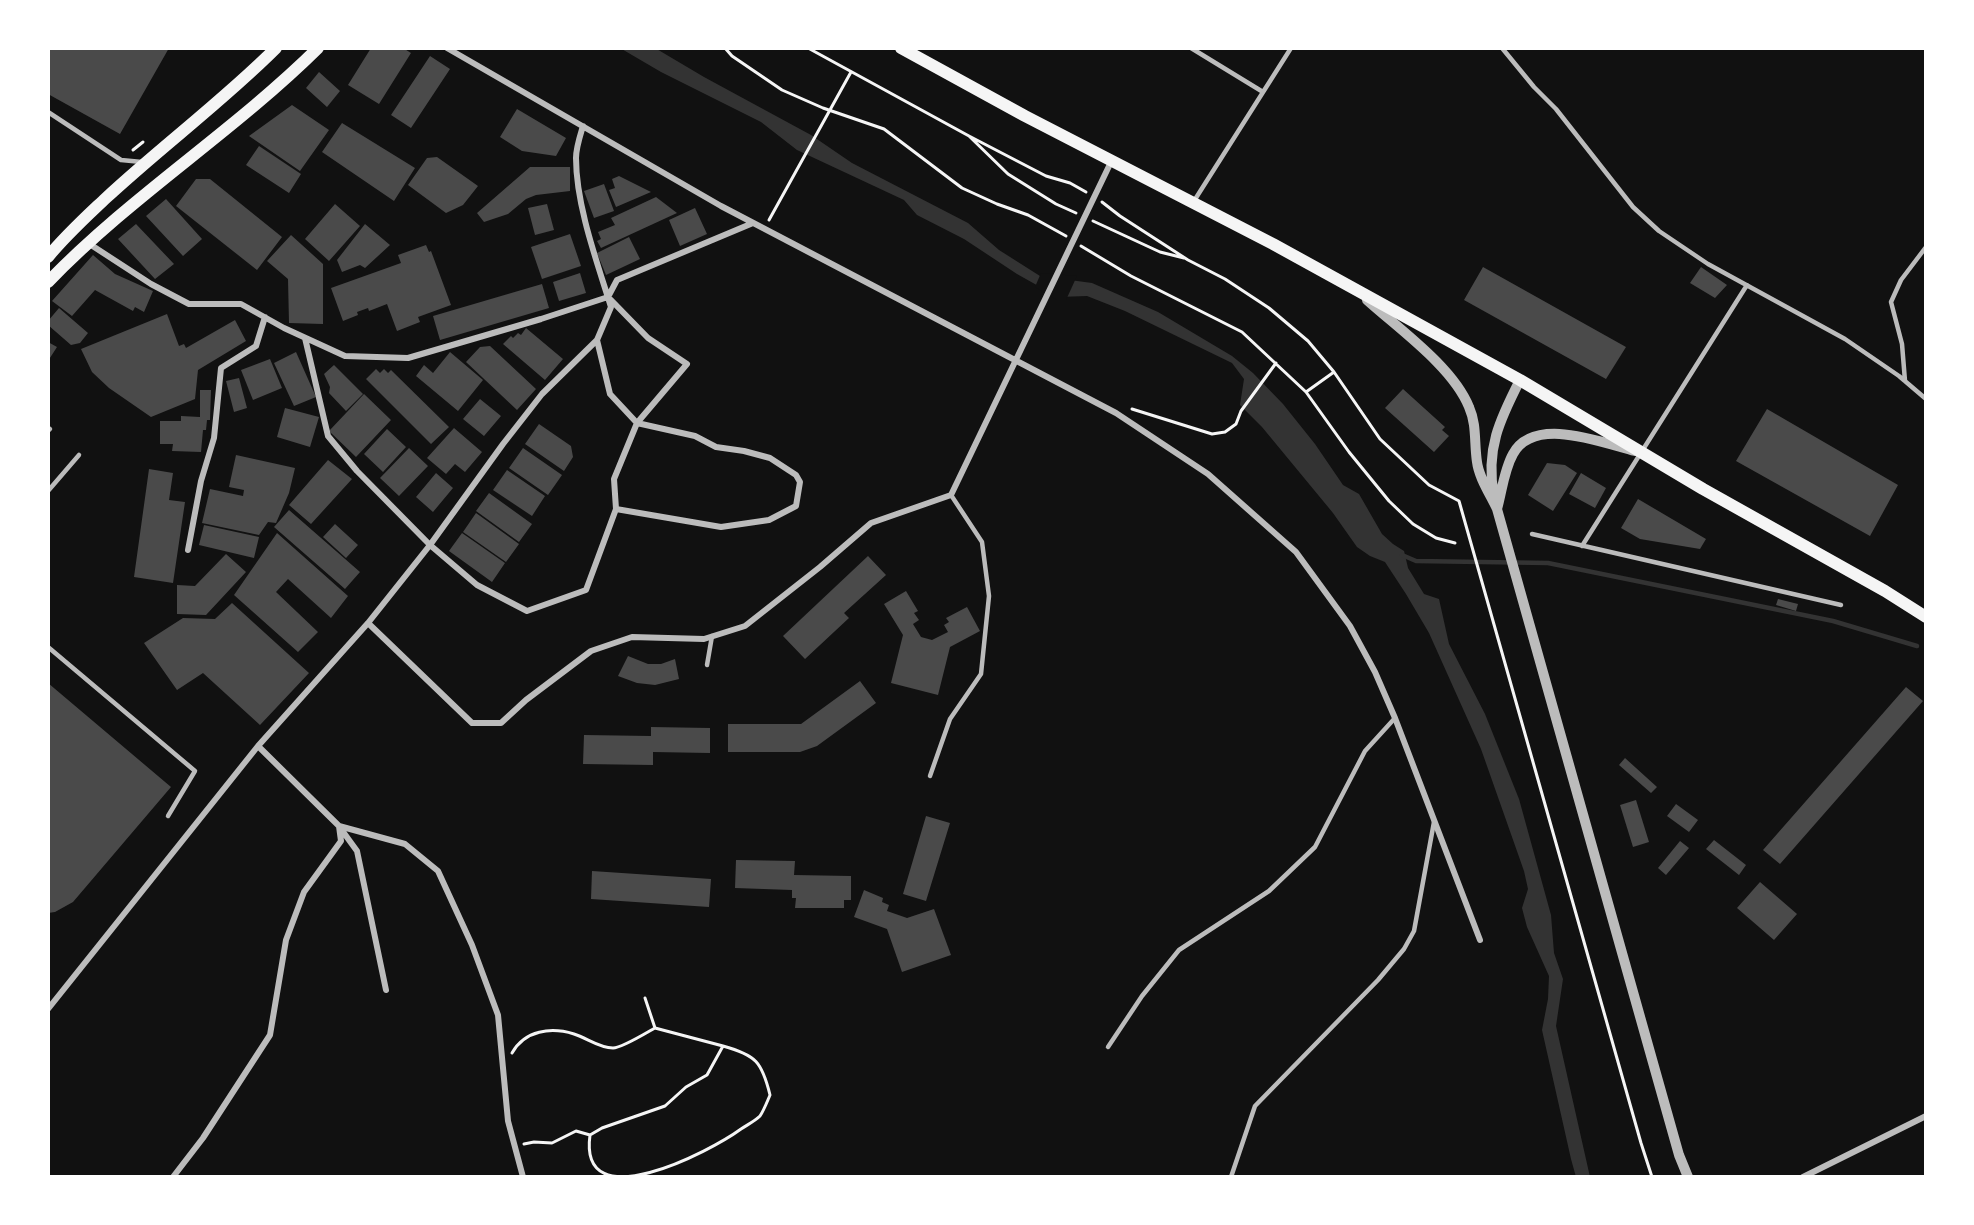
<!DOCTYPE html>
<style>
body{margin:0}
#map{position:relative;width:1974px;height:1225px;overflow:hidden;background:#111;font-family:"Fira Sans Condensed",sans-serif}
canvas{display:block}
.frame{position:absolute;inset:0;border:50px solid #fff;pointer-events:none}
</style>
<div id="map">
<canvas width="1974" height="1225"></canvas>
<div class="frame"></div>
</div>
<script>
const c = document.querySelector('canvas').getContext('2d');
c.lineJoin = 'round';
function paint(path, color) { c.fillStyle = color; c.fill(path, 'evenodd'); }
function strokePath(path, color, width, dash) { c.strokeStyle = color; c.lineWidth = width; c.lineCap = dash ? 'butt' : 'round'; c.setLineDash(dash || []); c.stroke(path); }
paint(new Path2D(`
 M620,48H655L704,77L811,135L852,163L968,223L999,250L1040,276L1092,283L1158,312L1232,356L1253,373L1283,404L1315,444L1343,485L1359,494L1382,534L1393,544L1404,551L1408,568L1424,594L1439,599L1449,644L1485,714L1519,799L1551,915L1554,953L1563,979L1556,1026L1590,1177H1576L1571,1159L1542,1030L1548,999L1549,976L1527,927L1522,908L1528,889L1524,871L1481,749L1429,633L1406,594L1385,562L1370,556L1357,547L1333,513L1262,427L1240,405L1244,379L1232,363L1125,311L1087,296L1058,297L1017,274L964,239L917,215L904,200L797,150L761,122L661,72Z`), '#333');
paint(new Path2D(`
 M1041,273L1077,276L1066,300H1057L1035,287Z`), '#111');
strokePath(new Path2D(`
 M1402,555L1416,561L1548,563L1833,621L1917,646`), '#333', 4.5);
paint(new Path2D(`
 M48,48H169L120,134L48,94Z
 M371,48H403L411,53L379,104L348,85Z
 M430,56L450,69L411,128L391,115Z
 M319,72L340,91L327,107L306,88Z
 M292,105L329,130L300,171L249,136Z
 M517,109L566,138L556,156L522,151L500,137Z
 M342,123L415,168L394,201L322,152Z
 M259,146L301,174L289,193L246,165Z
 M437,157L478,186L463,205L446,213L408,185L427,158Z
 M530,167H570V191L536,195L526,199L508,214L484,222L477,213Z
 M619,176L651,192L616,207L609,190L615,188L612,179Z
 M196,179H210L282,237L257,270L176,206Z
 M604,184L614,211L594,218L584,191Z
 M656,197L677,213L601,248L597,241L601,239L598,232L615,225L611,218Z
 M166,199L202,239L183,256L146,216Z
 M335,204L360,226L329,261L305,239Z
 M547,204L554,230L535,235L528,208Z
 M695,208L707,234L680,246L669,220Z
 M136,224L174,264L155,279L118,239Z
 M365,224L390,245L365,268L360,265L342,272L337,260Z
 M570,234L581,266L542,279L531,247Z
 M291,235L323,264V324L289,323L288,279L267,261Z
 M629,237L640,259L606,275L597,253Z
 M426,245L429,252L431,251L451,305L418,317L420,322L397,331L387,304L369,311L368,308L357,312L358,315L343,321L331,288L401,263L398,255Z
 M93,255L115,274L153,291L144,312L135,307L133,311L95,290L72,316L52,301Z
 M1483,267L1626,347L1606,379L1464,300Z
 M1701,267L1727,285L1715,298L1690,283Z
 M580,273L586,293L559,301L553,282Z
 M542,284L549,308L440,340L433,316Z
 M59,308L88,333L80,343L71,345L48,325V321Z
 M167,314L179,346L184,344L186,348L235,320L246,341L198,370L195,399L151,417L109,388L92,372L81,349Z
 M526,328L563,359L545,380L503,344L511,336L513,338L518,333L521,335Z
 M48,342L57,347L48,361Z
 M490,346L536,389L517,410L466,362L480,347Z
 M296,352L316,397L294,406L274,363Z
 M450,352L483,380L458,411L416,376L424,365L433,373Z
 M270,359L282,388L253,400L241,370Z
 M334,365L363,394L346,411L329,393L330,387L324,374Z
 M376,369L380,373L384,369L388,373L391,370L449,427L431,444L366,379Z
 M239,378L247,408L234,412L226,381Z
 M1403,389L1445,427L1442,430L1449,436L1434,452L1385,408Z
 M200,390H211L210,420H207L206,430H203L201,452L172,451L173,444H160V421H181V416L200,417Z
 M364,394L391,420L356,457L329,431Z
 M480,399L501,416L484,436L463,419Z
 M285,408L319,417L310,447L277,437Z
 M1767,409L1898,485L1870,536L1736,461Z
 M539,424L571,446L573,457L564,471L525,444Z
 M454,428L482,452L465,472L455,464L446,474L427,458Z
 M387,429L406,447L383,472L364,454Z
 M409,448L428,466L399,496L380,478Z
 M523,448L562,475L548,495L509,468Z
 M236,455L295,468L289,493L276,523L268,522L259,535L202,523L210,489L243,496L244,490L229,487Z
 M328,460L352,479L311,524L289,505Z
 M1547,463L1565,465L1577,473L1553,511L1528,495Z
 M149,469L173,473L169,500L185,502L173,583L134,577Z
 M507,470L545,496L532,516L493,490Z
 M436,473L453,488L433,512L416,497Z
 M1581,473L1606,488L1595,508L1569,494Z
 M489,493L532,524L519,542L476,511Z
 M1638,499L1706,539L1700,549L1640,539L1621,528Z
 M289,510L360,572L345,589L274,527Z
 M476,513L519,544L506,562L463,532Z
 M335,524L358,545L346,558L323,537Z
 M204,525L259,537L254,558L199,545Z
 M277,533L348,596L331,618L288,579L276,592L318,632L298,652L234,595Z
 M462,533L505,563L492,582L449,551Z
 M226,554L246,572L206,615L177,614V585L195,586Z
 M868,556L886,575L844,613L849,618L805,659L783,636Z
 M906,591L918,611L914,613L919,620L913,624L921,637L932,640L948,632L944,625L949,622L946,618L967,607L980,631L950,647L938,695L891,683L903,635L884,604Z
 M1778,599L1798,604L1796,611L1776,605Z
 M232,603L309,673L260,725L203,673L177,690L144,643L183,618L215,619Z
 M628,656L648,664H661L675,659L679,679L655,685L637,683L618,676Z
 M860,681L876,703L817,746L800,752H728V724H801Z
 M48,683L171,787L73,902L55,912L48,913Z
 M1906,687L1923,701L1780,864L1763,850Z
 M651,727L710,728V753L653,752V765L583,764L584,735L651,736Z
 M1625,758L1657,787L1651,793L1619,765Z
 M1636,800L1649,842L1633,847L1620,805Z
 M1676,804L1698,820L1689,832L1667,816Z
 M926,816L950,823L926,901L903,894Z
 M1714,840L1746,865L1739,875L1706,849Z
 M1680,841L1689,848L1666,875L1658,868Z
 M736,860L795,861L794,875L851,876V900H844V908H795L796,898H792V890L735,888Z
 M592,871L711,879L709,907L591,899Z
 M1760,882L1797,914L1774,940L1737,908Z
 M864,890L883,898L882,902L889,905L887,911L907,918L934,909L951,955L902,972L887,929L854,917Z`), '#4a4a4a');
strokePath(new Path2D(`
 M725,48L732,56L782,90L823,108L884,129L962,188L997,204L1028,215L1066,236
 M808,48L969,136L1008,174L1056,204L1076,213
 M969,136L1046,176L1070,183L1086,192
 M133,150L143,142
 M1102,202L1120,216L1188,260L1225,279L1269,308L1308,341L1334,372L1380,439L1429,485L1459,501L1641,1143L1652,1177
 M769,220L851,72
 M1093,221L1160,252L1184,258
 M1081,246L1131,276L1242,332L1306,392L1349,452L1389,501L1413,524L1436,538L1455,543
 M1306,392L1334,372
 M1132,409L1212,434L1225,432L1236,424L1241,411L1276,363
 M645,998L655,1028
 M512,1053C525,1030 551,1027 574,1034C587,1038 599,1048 613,1048C622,1048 646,1033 655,1028L723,1046C756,1055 762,1062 770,1095C767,1102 764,1110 760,1116C755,1121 747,1125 741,1129C711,1151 578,1221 590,1135L602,1128L665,1106L686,1087L707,1075L723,1046
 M524,1144L534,1142L552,1143L576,1131L590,1135`), '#f5f5f5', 3);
strokePath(new Path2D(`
 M1191,48L1263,92
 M1502,48L1534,87L1556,109L1633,207L1659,231L1708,264L1845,339L1899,376L1926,399
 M48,112L121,160L142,162
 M1194,201L1291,48
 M1905,381L1902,344L1891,302L1901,280L1926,247
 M48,431L50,429
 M48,491L79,455
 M1532,534L1841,605
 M1582,546L1747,285
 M48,647L195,771L168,816
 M707,665L712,636
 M930,776L950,719L981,674L989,596L982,542L951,495
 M1108,1047L1142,996L1179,950L1269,891L1315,847L1365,751L1395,718
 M1231,1177L1255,1106L1378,980L1404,949L1414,931L1434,822`), '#bcbcbc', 4.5);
strokePath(new Path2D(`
 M447,48L721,206L1116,413L1208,474L1296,552L1350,626L1375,672L1395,718L1480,940
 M88,243L151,284L189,304H241L284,328L345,356L408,358L541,319L608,297L617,280L753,223
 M611,300L648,338L687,364L637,423L695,436L716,447L744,451L770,458L796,475L800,482L796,506L769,520L721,527L616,509
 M305,338L328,436L357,471L430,545L477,585L527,611L586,590L616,509L614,479L637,423L610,394L597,340
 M188,550L201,481L214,438L221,368L256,346L265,317
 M368,623L472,723H501L526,700L591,651L632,637L704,639L745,626L820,567L871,523L951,495L1111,162
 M339,826L405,844L438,871L472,945L498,1015L508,1121L523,1177
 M341,829L357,851L386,990
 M48,1009L258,746L368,623L430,545L503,444L542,394L597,340L611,307C597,262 576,205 576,158C576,148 580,136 583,126
 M173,1177L203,1138L270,1035L286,940L304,892L341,841L339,826L258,746
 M1803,1177L1926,1116`), '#bcbcbc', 6);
strokePath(new Path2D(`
 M1367,300C1399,329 1453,367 1469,407C1477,425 1474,443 1477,462C1479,478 1490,494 1497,509L1679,1155L1688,1177
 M1494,496C1485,450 1500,419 1520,380
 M1497,509C1502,491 1504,470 1513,454C1534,415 1603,443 1635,451`), '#bcbcbc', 10);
strokePath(new Path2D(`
 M901,48L1025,116L1273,244L1520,380L1703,489L1885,591L1926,617
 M48,257C66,235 86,217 106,198C162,146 223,101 276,48
 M48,282C131,196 233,132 318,48`), '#f5f5f5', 12);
</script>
